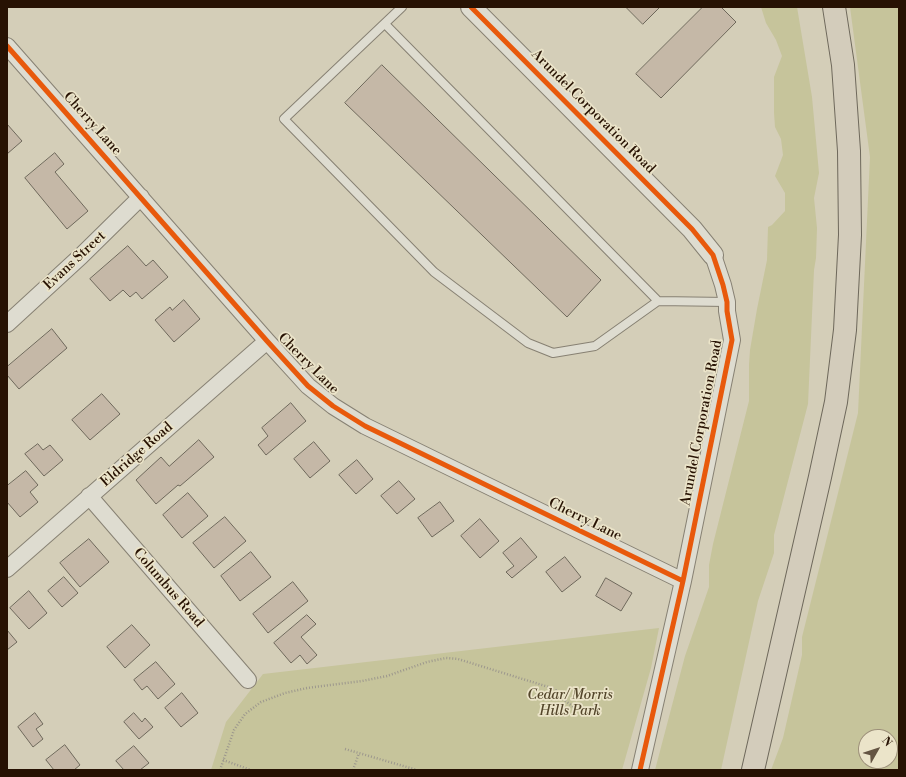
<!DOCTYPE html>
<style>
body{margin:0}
#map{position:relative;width:906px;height:777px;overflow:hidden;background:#d4ceb8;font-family:"Libre Bodoni",serif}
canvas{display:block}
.frame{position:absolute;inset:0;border:8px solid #271203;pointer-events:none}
.north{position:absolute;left:858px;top:729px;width:40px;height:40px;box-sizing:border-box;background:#ebe4c9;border:1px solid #9d907a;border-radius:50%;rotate:51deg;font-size:11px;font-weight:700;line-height:16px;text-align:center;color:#271203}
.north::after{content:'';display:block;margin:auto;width:14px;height:18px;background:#645442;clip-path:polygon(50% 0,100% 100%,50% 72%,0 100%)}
</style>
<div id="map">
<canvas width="906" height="777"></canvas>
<div class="frame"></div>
<div class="north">N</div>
</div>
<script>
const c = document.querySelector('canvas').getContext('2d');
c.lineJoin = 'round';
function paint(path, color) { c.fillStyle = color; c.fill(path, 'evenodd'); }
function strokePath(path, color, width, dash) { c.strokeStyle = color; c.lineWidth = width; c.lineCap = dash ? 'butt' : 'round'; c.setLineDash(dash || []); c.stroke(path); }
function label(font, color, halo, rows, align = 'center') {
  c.font = font + ' "Libre Bodoni",serif'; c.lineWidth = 3.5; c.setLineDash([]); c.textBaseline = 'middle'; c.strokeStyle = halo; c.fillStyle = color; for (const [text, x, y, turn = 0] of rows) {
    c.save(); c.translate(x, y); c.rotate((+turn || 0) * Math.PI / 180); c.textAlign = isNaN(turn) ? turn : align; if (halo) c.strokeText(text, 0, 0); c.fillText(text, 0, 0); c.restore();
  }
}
paint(new Path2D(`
 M761,7H797L812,97L819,173L814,198L817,228L816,258L814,270L808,404L774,535V553L758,601L721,770H655L685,656L709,587V565L713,544L749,401V365L750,350L757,309L767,260L768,227L772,225L785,211V193L775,176L783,155L781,139L775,127L774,113V77L782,56L776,40L766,23Z
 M850,7H899V770H771L783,738L802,655V637L858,413L870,157ZM866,737H890V761H866Z
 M659,628L651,668L622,770H211L226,722L263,674Z`), '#c6c49b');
const building = new Path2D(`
 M626,7H660L643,24Z
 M703,7H721L736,22L661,98L636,74Z
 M382,65L601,280L567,317L345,103Z
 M7,124L22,141L7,154Z
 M55,153L64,164L55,172L88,211L67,229L25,178Z
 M128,246L146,266L153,260L168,277L142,299L136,292L130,297L123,290L110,301L90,279Z
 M184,300L200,319L174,342L155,320L170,307L172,310Z
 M52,329L67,348L19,389L7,375V367Z
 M102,394L120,414L90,440L72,420Z
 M291,403L306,421L266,455L258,445L268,436L262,428Z
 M199,440L214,457L180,486L178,485L156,504L136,480L161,457L169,466Z
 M314,442L330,461L310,478L294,459Z
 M38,444L43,450L50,445L63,460L44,476L25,454Z
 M357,460L373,479L356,494L339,475Z
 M26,471L38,485L30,492L38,502L20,517L7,502V486Z
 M399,481L415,499L397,514L381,496Z
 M188,493L208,516L182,538L163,515Z
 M440,502L454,521L432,537L418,518Z
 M225,517L246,541L214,568L193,543Z
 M480,519L499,541L480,558L461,536Z
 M521,538L537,557L512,578L506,572L514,566L503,553Z
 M89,539L109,562L80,587L60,563Z
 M251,552L271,577L240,601L221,576Z
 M565,557L581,577L562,592L546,572Z
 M64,577L78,593L62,607L48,591Z
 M606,578L632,593L621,611L596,596Z
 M293,582L308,601L268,633L253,614Z
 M29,591L47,613L29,629L10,608Z
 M307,615L316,624L301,637L317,655L307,664L300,655L291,663L274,643Z
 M132,625L150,645L125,668L107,647Z
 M7,630L17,642L7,650Z
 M156,662L175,684L158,699L147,686L142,690L134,680Z
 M182,693L198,713L181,727L165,708Z
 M35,713L43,724L36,729L43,739L33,747L18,727Z
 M134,713L142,722L145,718L153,727L139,739L124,722Z
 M65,745L80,765L74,770H54L46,760Z
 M134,746L149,763L140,770H124L116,761Z`);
paint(building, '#c5b8a7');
strokePath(building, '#6e685b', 1);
const service = new Path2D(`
 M402,7L284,119L434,272L528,343L553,353L595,346L658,301L727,302
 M385,24L658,301`);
const minor = new Path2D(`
 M7,46L267,341L308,386L333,406L365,426L683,581
 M7,324L81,256L141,197
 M89,496L248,680
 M7,569L267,341
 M640,770L683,581L732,340L727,311V302L723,285L713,255`);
const tertiary = new Path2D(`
 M471,7L692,229L713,255`);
const motorway = new Path2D(`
 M753,770L820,477L836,402L845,330L850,235L849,151L843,65L834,7`);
strokePath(service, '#878173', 10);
strokePath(minor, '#878173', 18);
strokePath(tertiary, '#878173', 22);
strokePath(motorway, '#6e685b', 24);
strokePath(new Path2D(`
 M345,749L417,770
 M223,760L251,770
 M220,770L234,730L245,714L261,702L285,693L307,688L362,681L387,676L427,662L446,658L458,659L555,689L560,697L579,711
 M353,770L359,753`), '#9c978d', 2.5, [1, 2]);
strokePath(service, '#dedcd0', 8);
strokePath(minor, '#dedcd0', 16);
strokePath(tertiary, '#dedcd0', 20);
strokePath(motorway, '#d3ccbb', 22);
strokePath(new Path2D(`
 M471,7L692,229L713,255L723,285L727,302V311L732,340L683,581L640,770
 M7,46L267,341L308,386L333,406L365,426L683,581`), '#e8590c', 5);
label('14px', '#271203', '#ebe4c9', [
 ["Arundel Corporation Road",593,112,45],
 ["Cherry Lane",92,124,48],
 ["Evans Street",75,261,-43],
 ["Cherry Lane",308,364,45],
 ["Arundel Corporation Road",702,423,-79],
 ["Eldridge Road",137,455,-41],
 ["Cherry Lane",585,520,26],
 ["Columbus Road",168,588,49]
]);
label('italic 14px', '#53452a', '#ebe4c9', [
 ["Cedar/ Morris",570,696],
 ["Hills Park",570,712]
]);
</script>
